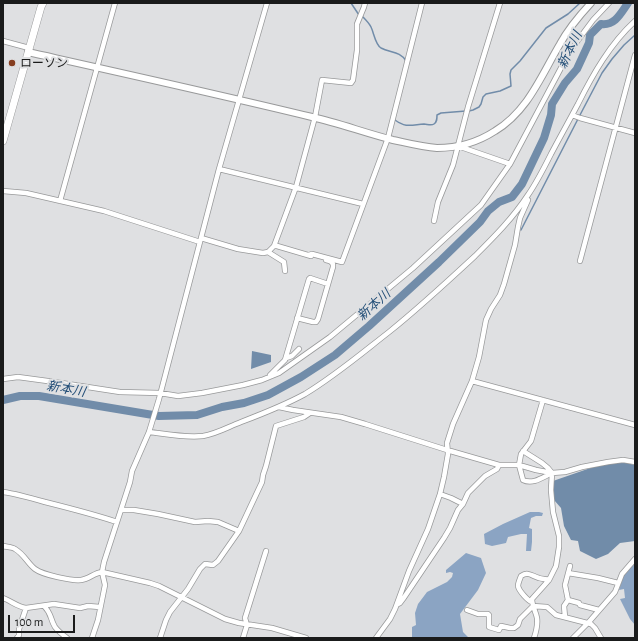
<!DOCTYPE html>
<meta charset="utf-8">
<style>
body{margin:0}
#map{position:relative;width:638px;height:641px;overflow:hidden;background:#dfe0e2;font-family:"Alegreya Sans",sans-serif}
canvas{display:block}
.frame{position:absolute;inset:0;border:4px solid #1a1b1b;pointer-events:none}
.scale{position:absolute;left:8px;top:615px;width:67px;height:18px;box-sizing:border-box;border:2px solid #1a1b1b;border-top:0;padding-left:5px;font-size:12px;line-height:14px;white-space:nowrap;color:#1a1b1b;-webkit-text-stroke:3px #dfe0e2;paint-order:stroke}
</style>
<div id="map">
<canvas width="638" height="641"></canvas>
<div class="frame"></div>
<div class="scale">100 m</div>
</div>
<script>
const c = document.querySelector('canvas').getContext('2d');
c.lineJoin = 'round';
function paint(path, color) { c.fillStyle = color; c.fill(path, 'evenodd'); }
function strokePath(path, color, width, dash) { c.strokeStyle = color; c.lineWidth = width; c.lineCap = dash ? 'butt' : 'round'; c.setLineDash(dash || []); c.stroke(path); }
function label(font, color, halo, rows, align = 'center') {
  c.font = font + ' "Alegreya Sans","Noto Sans JP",sans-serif'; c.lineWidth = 4; c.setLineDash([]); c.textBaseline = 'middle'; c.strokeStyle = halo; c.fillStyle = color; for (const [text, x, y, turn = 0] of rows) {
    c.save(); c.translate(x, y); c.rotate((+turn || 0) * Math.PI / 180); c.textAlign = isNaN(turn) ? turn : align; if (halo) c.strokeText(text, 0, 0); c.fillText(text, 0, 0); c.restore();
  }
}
paint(new Path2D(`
 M530,512H539L543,513L542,516H536L531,518L529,528L532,529V542L531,551H526L527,534H521L508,537L506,543L492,546L485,544L484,534L503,524Z
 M466,553L481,558L486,573L478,590L460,614L463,632L469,638H412V627L416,625L415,613L418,604L427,592L447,582L452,577L453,573L450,572L446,573V570Z
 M635,562V625L630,619L620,599L625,598L624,589L619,590L623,576Z`), '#8ba4c3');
paint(new Path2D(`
 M252,351L271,355V362L251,369Z
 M623,462L635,465V541L620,543L608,554L596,559L580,551L578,541L571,540L564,526L561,508L554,500L553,481L599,465Z`), '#718ca9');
strokePath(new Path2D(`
 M351,3L359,15
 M363,17C366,20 369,23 371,27C374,33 375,44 381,48C390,53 400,51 406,61
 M469,111L473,110L479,107L481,104L483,97L486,94L500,91L511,86L510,74L511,70L520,61L546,28L568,14L580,3
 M395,120C406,128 411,125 424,124C427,124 431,126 434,124C437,122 437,119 437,115L441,113L466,111
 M521,230L580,115L602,73L612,59L624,45L635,35`), '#718ca9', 1.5);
strokePath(new Path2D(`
 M3,400L20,396H39L159,416L197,415L222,407L244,403L268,395L301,377L335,355L369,326L439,262L480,222L488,211L499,202L512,197L522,184L544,138L551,115L552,104L565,83L577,69L589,43L590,35L601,24C615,26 621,13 628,3`), '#718ca9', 8);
const street = new Path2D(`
 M3,41L29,48
 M572,115L580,118L635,133
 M458,146L510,164
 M219,169L363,204
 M3,191L26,193L104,211L200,242
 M60,201L115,3
 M434,221L438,202L453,165L468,107L500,3
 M201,238L238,249L263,253L268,252L274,246H277L311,256
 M274,246L296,187L315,117L322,80L351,83L353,80L357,50V24L364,7L365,3
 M268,252L284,262L285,271
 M309,255L312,254L342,262L388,138L422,3
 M580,261L635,55
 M297,318L313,322H316L318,319L333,267V264L330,261L326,260
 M286,358L292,356L299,349
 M270,375L285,360L309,279L310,278L328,284
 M3,379L18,377L55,382L120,392L160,393L178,396L202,393L243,385L262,380L279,373L330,337L413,268L481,205L510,164L570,51L593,20L609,3
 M472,381L635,425
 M543,400L531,441L521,454L519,465L523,480C533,485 543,477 552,473
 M279,407L293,410L341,417L365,424L447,450L499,465H519L536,470L552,473L565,472L582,467L608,462L623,460L635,462
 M149,432C166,434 185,438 203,436C216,434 228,427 241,422C262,414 285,405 305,394C335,376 362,353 389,332C419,308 447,282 475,256C494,237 513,218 528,195C537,182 544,168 551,154C560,137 569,121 578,104C593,74 610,44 635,21
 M523,451L542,463L548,468L552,473L551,490L553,512L559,536V547L556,566L549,580L532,599C532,606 536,612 537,618C538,625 536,632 534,638
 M3,492C17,494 31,498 45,502C69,508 93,514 117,522
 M440,494L451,498L463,504
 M121,510H134L158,514L195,522L208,521L218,522L239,531
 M3,546C7,547 12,547 15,549C24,554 28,564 35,569C43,575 72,581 81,580C89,579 94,573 102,572L150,583L159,586L225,619L239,623L272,628L306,638
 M568,573L598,578L618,583
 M3,598C11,601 18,607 26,608L19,629V635L17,638
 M568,600L565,585L570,566
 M532,602C528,601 519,591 518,586C518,583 520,579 521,576C528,571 532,576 539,578C542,579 546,579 549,580
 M398,604L400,603L403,599L444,538L450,528L458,510L463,504L468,493L485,476L497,469L499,465
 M44,606C52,614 50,619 55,627C58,631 63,635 67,638
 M26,608L54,604L80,608L88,606L100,607
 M467,610L478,614H488L489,615V627L499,630L501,626L510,628H514L518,625L520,619L533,606L547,607L556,615L591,624L595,628L601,638
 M565,617L564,606L568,600L579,603L580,605L599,610
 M92,638L98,620L105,585L102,572L104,562L130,482L132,471L149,432L159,399L219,169L267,3
 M160,638L166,620L170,612L188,589L200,569L205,564L213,565L218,561L239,531L262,482L263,475L266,466L276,426L304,417L310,413
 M243,638L247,625L245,618L266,551
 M376,638L390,619L395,609L409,571L428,529L440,494L444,477L448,454L447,443L453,424L472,381L479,357L486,320L491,309L500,295L504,284L515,245L518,227L520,218L528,200
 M573,638L588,623L615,592L622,574L635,559`);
const secondary = new Path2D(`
 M28,52C122,73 217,94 312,117C339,123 365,133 393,140C407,143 422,147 437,148C457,148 478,142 495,131C528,111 541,76 560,44C568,29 579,16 591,3`);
const primary = new Path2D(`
 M3,141L41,7L43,3`);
strokePath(street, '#98999a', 6);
strokePath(secondary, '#98999a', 8);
strokePath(primary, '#98999a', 8);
strokePath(street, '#fff', 4.5);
strokePath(secondary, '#fff', 6);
strokePath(primary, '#fff', 7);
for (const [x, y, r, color] of [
 [12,63,4,"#863e20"]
]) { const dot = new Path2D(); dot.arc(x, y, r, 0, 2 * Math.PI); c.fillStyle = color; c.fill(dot); strokePath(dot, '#dfe0e2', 1.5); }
label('12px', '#1a1b1b', '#dfe0e2', [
 ["ローソン",20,63]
], 'left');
label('italic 13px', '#244f78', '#dfe0e2', [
 ["新本川",570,50,-64],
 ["新本川",374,305,-42],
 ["新本川",66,389,10]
]);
</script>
